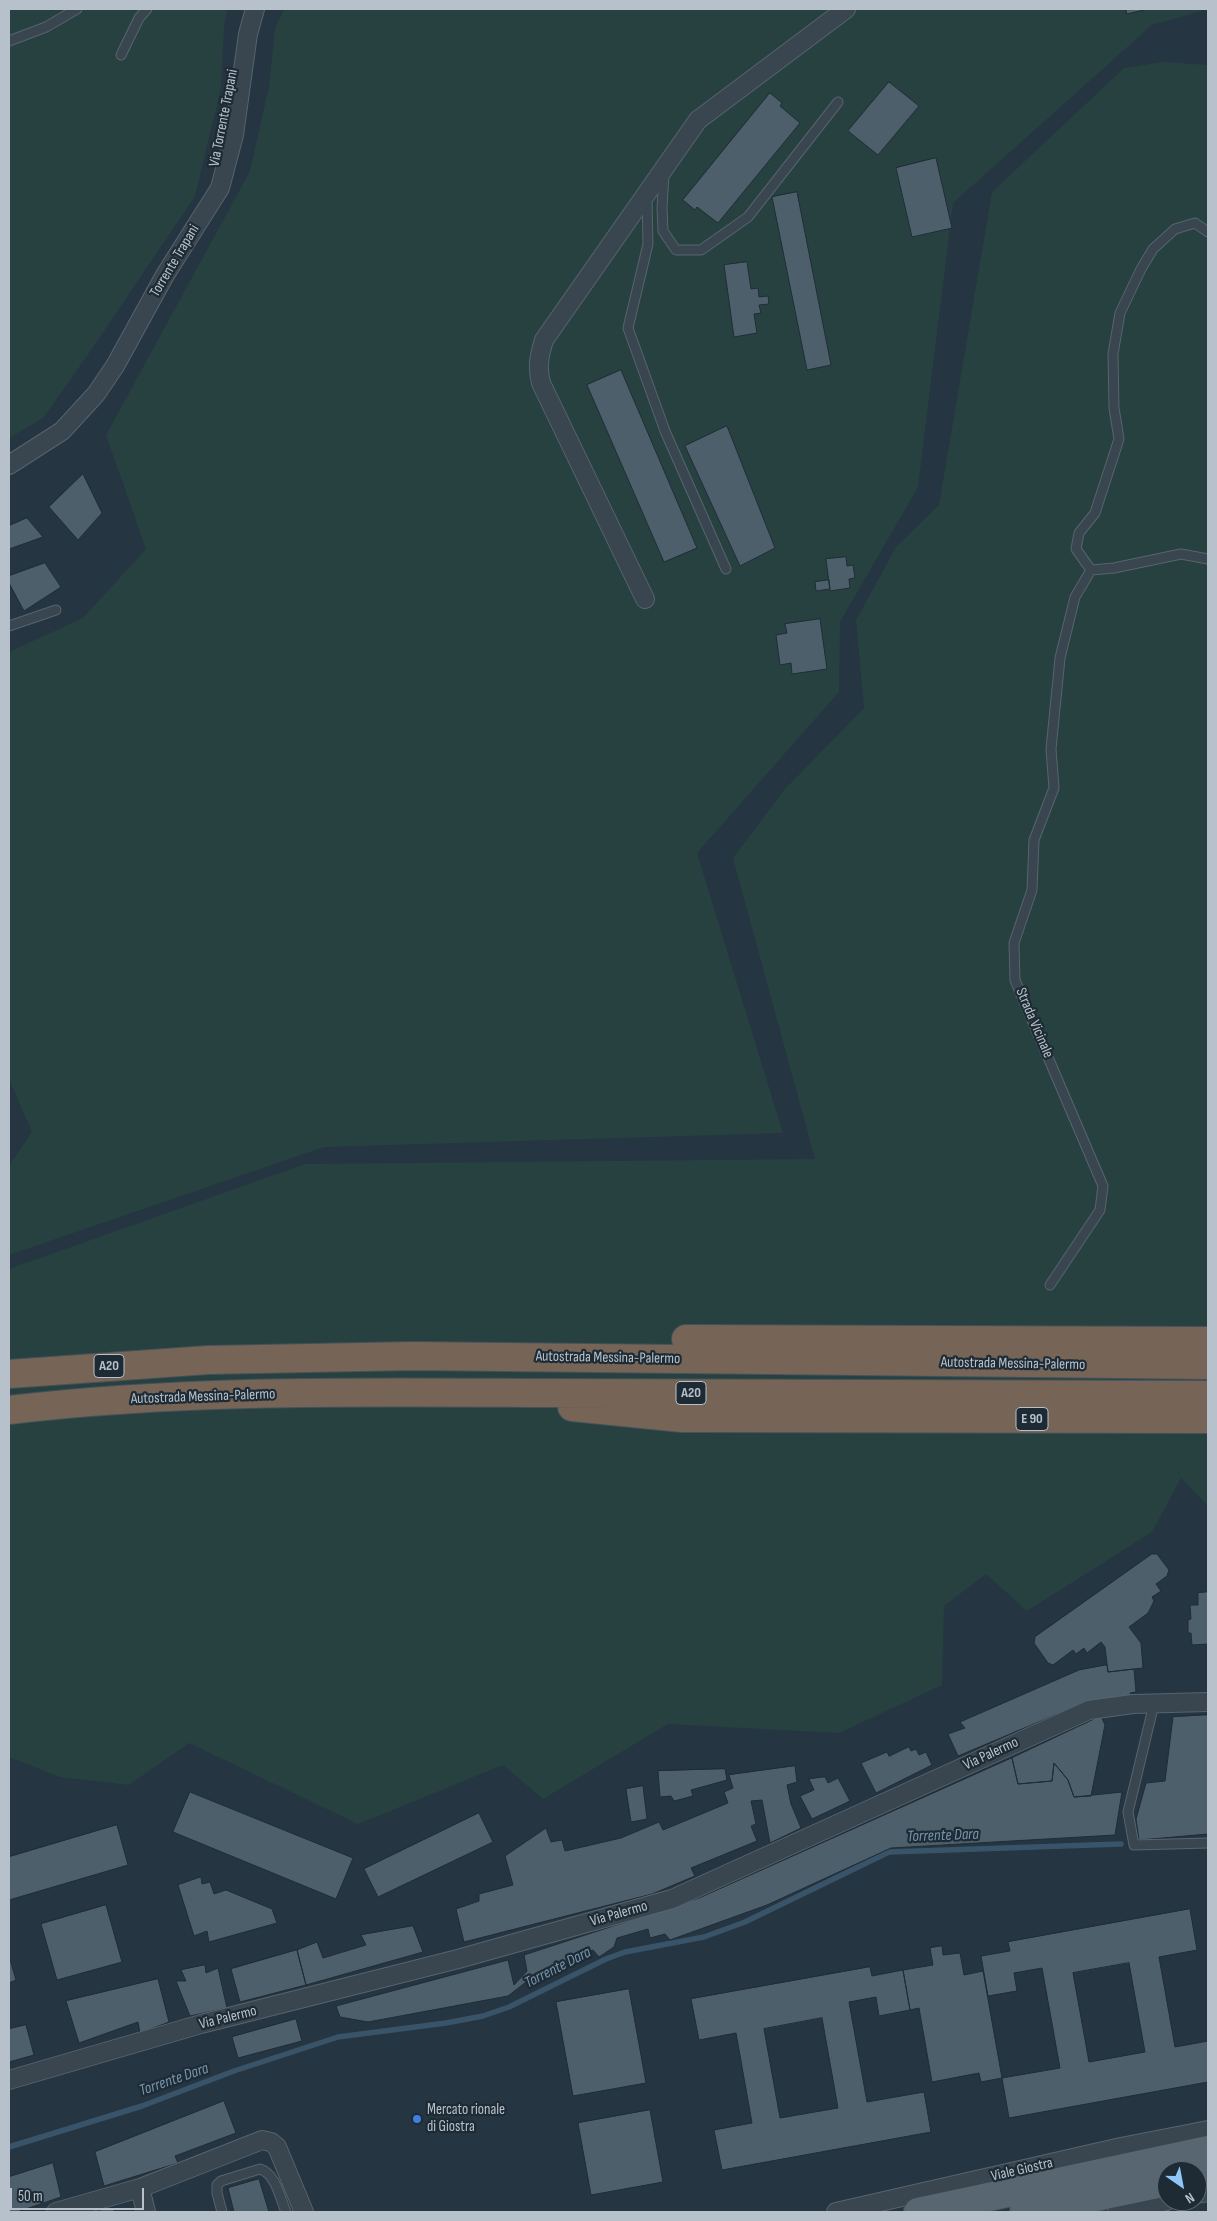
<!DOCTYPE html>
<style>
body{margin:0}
#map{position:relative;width:1217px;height:2221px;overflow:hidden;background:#253541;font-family:"Sofia Sans Condensed",sans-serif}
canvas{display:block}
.frame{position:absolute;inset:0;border:10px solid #b6c1cb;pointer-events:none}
.north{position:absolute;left:1157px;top:2161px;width:50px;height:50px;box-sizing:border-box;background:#1e2b35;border:1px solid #5b6771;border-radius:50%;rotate:147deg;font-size:14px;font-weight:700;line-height:20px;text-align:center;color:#b6c1cb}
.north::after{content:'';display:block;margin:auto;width:18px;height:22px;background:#8dc7f9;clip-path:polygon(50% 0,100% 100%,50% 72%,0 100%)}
.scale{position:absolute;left:10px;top:2188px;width:134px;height:22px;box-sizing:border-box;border:2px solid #b6c1cb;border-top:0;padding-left:6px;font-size:15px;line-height:18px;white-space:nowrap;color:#b6c1cb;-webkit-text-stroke:4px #1e2b35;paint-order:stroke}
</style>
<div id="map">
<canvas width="1217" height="2221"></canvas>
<div class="frame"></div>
<div class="north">N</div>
<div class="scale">50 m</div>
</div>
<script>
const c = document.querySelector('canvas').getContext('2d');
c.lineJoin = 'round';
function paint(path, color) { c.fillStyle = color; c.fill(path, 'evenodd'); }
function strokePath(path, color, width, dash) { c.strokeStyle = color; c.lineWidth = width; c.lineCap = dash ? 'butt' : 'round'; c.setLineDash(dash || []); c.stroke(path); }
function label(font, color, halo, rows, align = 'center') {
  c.font = font + ' "Sofia Sans Condensed",sans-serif'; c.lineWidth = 4.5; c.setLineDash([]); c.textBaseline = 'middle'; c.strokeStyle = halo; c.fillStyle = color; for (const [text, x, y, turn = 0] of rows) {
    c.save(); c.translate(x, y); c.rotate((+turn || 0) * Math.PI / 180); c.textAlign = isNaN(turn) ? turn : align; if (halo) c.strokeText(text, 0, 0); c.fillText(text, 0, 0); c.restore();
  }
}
paint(new Path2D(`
 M9,9H228L224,26L221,88L195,196L92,349L43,418L9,438Z
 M284,9H1208L1152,25L953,203L918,487L840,622L839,692L697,853L783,1133L324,1147L9,1255V1166L32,1132L9,1079V652L83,618L146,549L106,435L250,171L269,86L275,28Z
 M1164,62L1208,65V1506L1181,1478L1152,1532L1027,1611L986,1574L944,1606L942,1685L839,1733L668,1724L543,1799L503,1765L358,1824L189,1743L129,1785L60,1777L9,1757V1269L305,1164L815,1159L733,858L784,790L864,708L856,620L896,547L939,505L992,192L1124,68Z`), '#274141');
strokePath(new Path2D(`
 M9,2147L142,2106L234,2071L338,2037L446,2023L483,2016L509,2007L606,1959L625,1952L704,1937L745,1922L889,1852L1121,1844`), '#395468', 5.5);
const building = new Path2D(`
 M1126,9H1148L1127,14Z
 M889,82L919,106L878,155L848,131Z
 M770,93L782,103L780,106L800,123L718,223L697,207L695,210L683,200Z
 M936,158L952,228L912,237L896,168Z
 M797,192L831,365L807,370L772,197Z
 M747,262L751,289L758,288L759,297L768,296L769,304L759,305L761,313L754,314L757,333L734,337L724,265Z
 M621,370L697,548L664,562L587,385Z
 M727,426L775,548L740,566L685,446Z
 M83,474L102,513L78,540L49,507Z
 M27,518L43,537L9,549V526Z
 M846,557L847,566L853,565L855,578L849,579L850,588L830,591L826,559Z
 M45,563L61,587L24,611L9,583V576Z
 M829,580L830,589L816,591L815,582Z
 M820,619L827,669L792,674L791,663L780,665L776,635L787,633L785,624Z
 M1152,1554H1157L1169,1570L1167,1576L1156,1584L1161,1591L1152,1597L1154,1601L1148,1613L1129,1627L1141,1643L1143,1668L1108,1672L1105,1647L1101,1642L1087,1653L1084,1648L1076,1654L1073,1650L1053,1665L1048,1663L1034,1643L1035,1637Z
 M1208,1592V1644L1192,1645L1191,1633H1188V1620L1191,1619L1190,1605H1198V1593Z
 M1107,1665L1108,1672L1134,1669L1136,1692L1130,1693L1131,1696L1086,1702L958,1756L948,1734L965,1728L960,1722L1079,1670Z
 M1208,1715V1834L1139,1840L1136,1819L1146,1783L1165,1781L1173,1717Z
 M1101,1716L1105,1725L1091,1796L1074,1797L1068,1780L1054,1763L1052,1781L1018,1784L1012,1758Z
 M909,1747L911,1751L916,1749L919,1755L926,1752L932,1765L876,1793L861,1763L887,1752L889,1756Z
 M1012,1758L1018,1784L1052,1781L1054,1763L1068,1780L1074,1797L1122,1792L1115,1835L891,1848L767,1905L670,1940L665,1934L650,1938L648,1929L617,1938L614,1947L599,1957L593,1950L530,1979L508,1996L368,2022L340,2017L336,2006L508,1960L514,1985L527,1971L524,1955L699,1898Z
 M795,1766L797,1782L787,1785L791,1804L801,1828L770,1843L762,1800L751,1801L756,1824L751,1826L757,1841L691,1868L695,1876L652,1894L464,1942L456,1909L479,1901V1894L513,1885L505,1856L546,1828L551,1842L562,1840L565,1851L621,1838L659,1822L663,1830L728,1803L724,1792L733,1788L729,1775Z
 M725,1769L727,1780L691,1790L693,1796L674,1801L671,1796L660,1797L658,1771Z
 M825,1777L828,1783L838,1778L850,1801L812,1819L800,1796L814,1790L809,1779Z
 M643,1786L647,1819L631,1822L626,1789Z
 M190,1792L353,1858L336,1899L173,1832Z
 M479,1813L493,1842L378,1897L364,1869Z
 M117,1825L128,1865L9,1900V1857Z
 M201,1877L202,1884L210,1882L214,1894L226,1890L272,1909L277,1923L209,1942L207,1931L194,1936L178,1885Z
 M106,1905L122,1962L57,1980L41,1924Z
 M1190,1909L1197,1950L1159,1957L1175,2047L1208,2041V2082L1009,2118L1002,2078L1060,2068L1042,1968L1014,1973L1017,1991L988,1996L981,1956L1010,1951L1008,1942ZM1129,1963L1145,2052L1089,2062L1073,1973Z
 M413,1926L423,1952L306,1985L297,1950L317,1942L323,1958L366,1945L361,1935Z
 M942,1946L943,1955L960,1953L964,1975L983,1971L1002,2078L981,2082L979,2073L932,2082L919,2008L910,2010L903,1970L933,1965L930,1948Z
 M297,1950L306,1985L240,2002L231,1969Z
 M9,1956L16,1980L9,1983Z
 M205,1965L206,1973L218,1968L227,2008L190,2016L176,1981H186L181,1970Z
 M870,1967L872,1976L903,1970L910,2010L879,2016L876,1997L849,2002L867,2102L924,2092L931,2132L722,2170L714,2130L752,2123L736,2033L699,2040L691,1999ZM822,2018L838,2108L780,2118L764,2029Z
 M158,1979L169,2022L140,2033L138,2022L79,2043L66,2001Z
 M629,1989L646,2083L573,2096L556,2002Z
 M296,2019L302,2041L238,2058L232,2037Z
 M26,2025L34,2055L9,2062V2029Z
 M224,2101L236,2133L175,2156L178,2163L104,2186L95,2152Z
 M650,2110L663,2182L591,2195L578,2123Z
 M53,2163L61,2197L17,2212H9V2177Z
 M259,2179L269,2212H234L228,2188Z
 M114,2208V2212H87Z`);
paint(building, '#4e5f6c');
strokePath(building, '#202d37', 1);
const lane = new Path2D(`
 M9,41L46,27L77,9
 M121,55L139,18L147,9
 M664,173L662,208L663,231L676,250H701L748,217L838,102
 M647,198L648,244L628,328L665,431L726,569
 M1208,232L1195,223L1175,229L1153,249L1141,269L1120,313L1113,354L1114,408L1119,439L1095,513L1079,533L1076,549L1091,570L1114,568L1181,554L1208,559
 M9,626L56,610
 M1050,1285L1100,1210L1103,1186L1015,980L1014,943L1032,890L1034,840L1054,788L1051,749L1060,658L1075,597L1091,570
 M1154,1704L1128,1812L1134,1845L1208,1843
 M222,2212L217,2193V2185L221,2181L260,2169C276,2174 280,2198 286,2212`);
const street = new Path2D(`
 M9,465L62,431L96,394L115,366L165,275L220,188L234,135L248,34L255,9
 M645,599L541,383C537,367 539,356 544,340L698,120L846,9
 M9,2080L201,2024L458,1959L672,1899L1089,1710L1133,1704L1208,1702
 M140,2188L146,2212
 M1197,2194L1208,2192
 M56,2212L140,2188L262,2140L271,2142L277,2147L304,2212
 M836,2212L1121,2147L1208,2130
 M1117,2212L1167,2201`);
const primary = new Path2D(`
 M1197,2176L1208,2173
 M918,2212L1208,2150
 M1024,2212L1167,2182`);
const highway = new Path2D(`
 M686,1339L1208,1341
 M9,1374L208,1360L414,1356L1208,1365
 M572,1407L682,1418L1208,1419
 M9,1410C186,1389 367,1392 545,1393C766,1393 987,1394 1208,1395`);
strokePath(lane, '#57646e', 11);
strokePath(street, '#57646e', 20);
strokePath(primary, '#46525c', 30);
strokePath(highway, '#44515b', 30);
strokePath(lane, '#394650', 9);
strokePath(street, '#394650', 18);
strokePath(primary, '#576670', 28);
strokePath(highway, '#766556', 28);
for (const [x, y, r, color] of [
 [417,2119,5,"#3f7fe0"]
]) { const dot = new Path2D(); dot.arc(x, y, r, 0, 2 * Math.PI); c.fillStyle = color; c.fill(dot); strokePath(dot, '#1e2b35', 2); }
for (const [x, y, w] of [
 [109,1366,30],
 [691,1393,30],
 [1032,1419,32]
]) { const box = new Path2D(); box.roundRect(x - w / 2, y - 11.5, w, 23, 4); c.fillStyle = '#1e2b35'; c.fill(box); strokePath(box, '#b6c1cb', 1); }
label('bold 14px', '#b6c1cb', null, [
 ["A20",109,1366],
 ["A20",691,1393],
 ["E 90",1032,1419]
]);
label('15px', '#b6c1cb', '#1e2b35', [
 ["Via Torrente Trapani",224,118,-79],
 ["Torrente Trapani",175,261,-59],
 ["Strada Vicinale",1034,1023,67],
 ["Autostrada Messina-Palermo",608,1358,1],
 ["Autostrada Messina-Palermo",1013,1364,1],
 ["Autostrada Messina-Palermo",203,1397,-2],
 ["Via Palermo",991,1754,-25],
 ["Via Palermo",619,1914,-16],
 ["Via Palermo",228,2018,-14],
 ["Viale Giostra",1022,2170,-13]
]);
label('15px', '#b6c1cb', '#1e2b35', [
 ["Mercato rionale",427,2110],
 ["di Giostra",427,2127]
], 'left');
label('italic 16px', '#7696ae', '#1e2b35', [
 ["Torrente Dara",943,1836,-2],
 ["Torrente Dara",558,1968,-27],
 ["Torrente Dara",174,2080,-19]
]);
</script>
